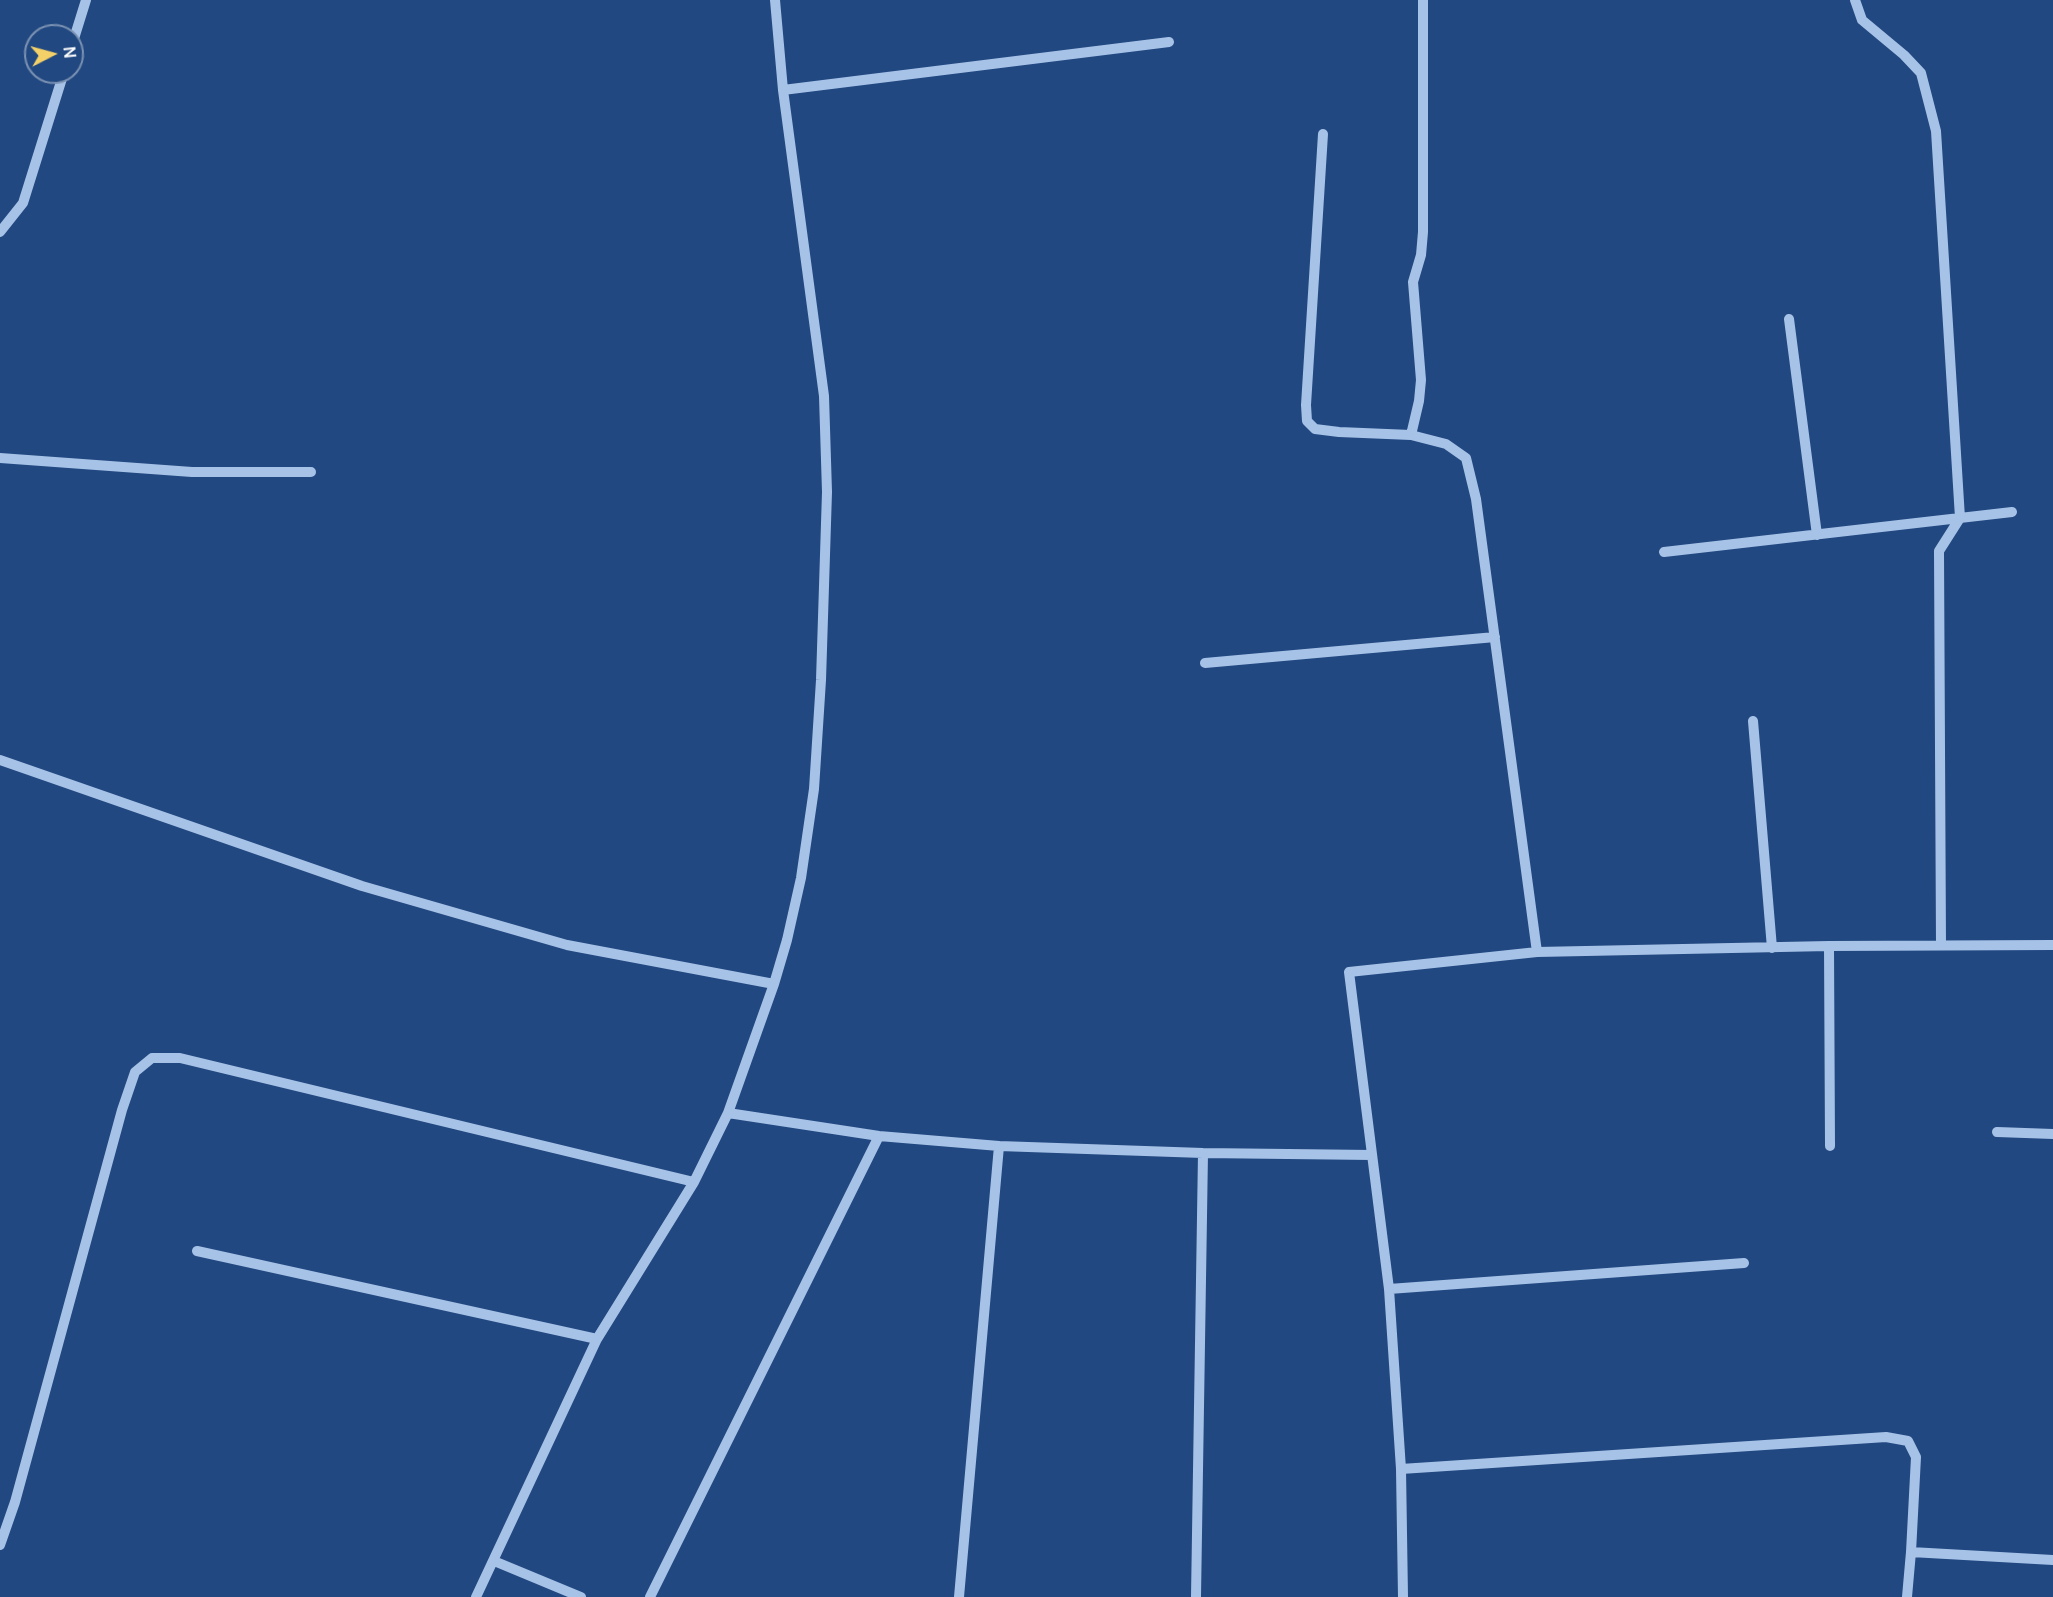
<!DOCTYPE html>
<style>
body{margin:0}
#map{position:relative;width:2053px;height:1597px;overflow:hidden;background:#214880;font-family:Manrope,sans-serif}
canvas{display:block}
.north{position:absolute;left:24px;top:24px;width:60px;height:60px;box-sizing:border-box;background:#214880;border:2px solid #7a91b3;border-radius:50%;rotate:84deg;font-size:16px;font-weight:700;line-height:24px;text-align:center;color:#fff}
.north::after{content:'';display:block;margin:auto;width:21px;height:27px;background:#f4d069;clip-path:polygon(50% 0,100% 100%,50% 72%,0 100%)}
</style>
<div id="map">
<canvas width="2053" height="1597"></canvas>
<div class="north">N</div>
</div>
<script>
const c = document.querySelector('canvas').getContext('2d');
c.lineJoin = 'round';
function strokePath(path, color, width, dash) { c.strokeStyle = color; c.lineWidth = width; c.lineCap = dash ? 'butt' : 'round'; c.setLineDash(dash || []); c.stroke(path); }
strokePath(new Path2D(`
 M1855,0L1862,20L1904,55L1921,73L1936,131L1960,518L1939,551L1941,945
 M72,45L86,0
 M783,90L1169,42
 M1323,134L1306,405L1307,421L1315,429L1339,432L1411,435L1446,444L1466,458L1476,499L1537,952
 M0,232L23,203L64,72
 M1789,319L1817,535
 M1411,435L1419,401L1421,380L1413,282L1421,255L1423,232V0
 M0,458L192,472H311
 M1664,552L2012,512
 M1205,663L1495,637
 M1753,721L1772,948
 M0,760L362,886L567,945L774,984
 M1829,946L1830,1146
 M728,1113L879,1136L999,1146L1203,1153L1372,1155
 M1997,1132L2053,1134
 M197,1251L597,1339
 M1389,1289L1744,1263
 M1401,1469L1886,1437L1908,1441L1916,1457L1911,1552
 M0,1545L15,1502L122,1110L135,1072L152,1058H180L694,1182
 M494,1561L581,1597
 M476,1597L597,1339L694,1182L728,1113L774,984L787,940L801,878L814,789L821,680L827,492L824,396L783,90L775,0
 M650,1597L879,1136
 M959,1597L999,1146
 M1196,1597L1203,1153
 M1403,1597L1401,1469L1389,1289L1349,972L1537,952L1829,946L2053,945
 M1907,1597L1911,1552L2053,1560`), '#a7c2e7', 10);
</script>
